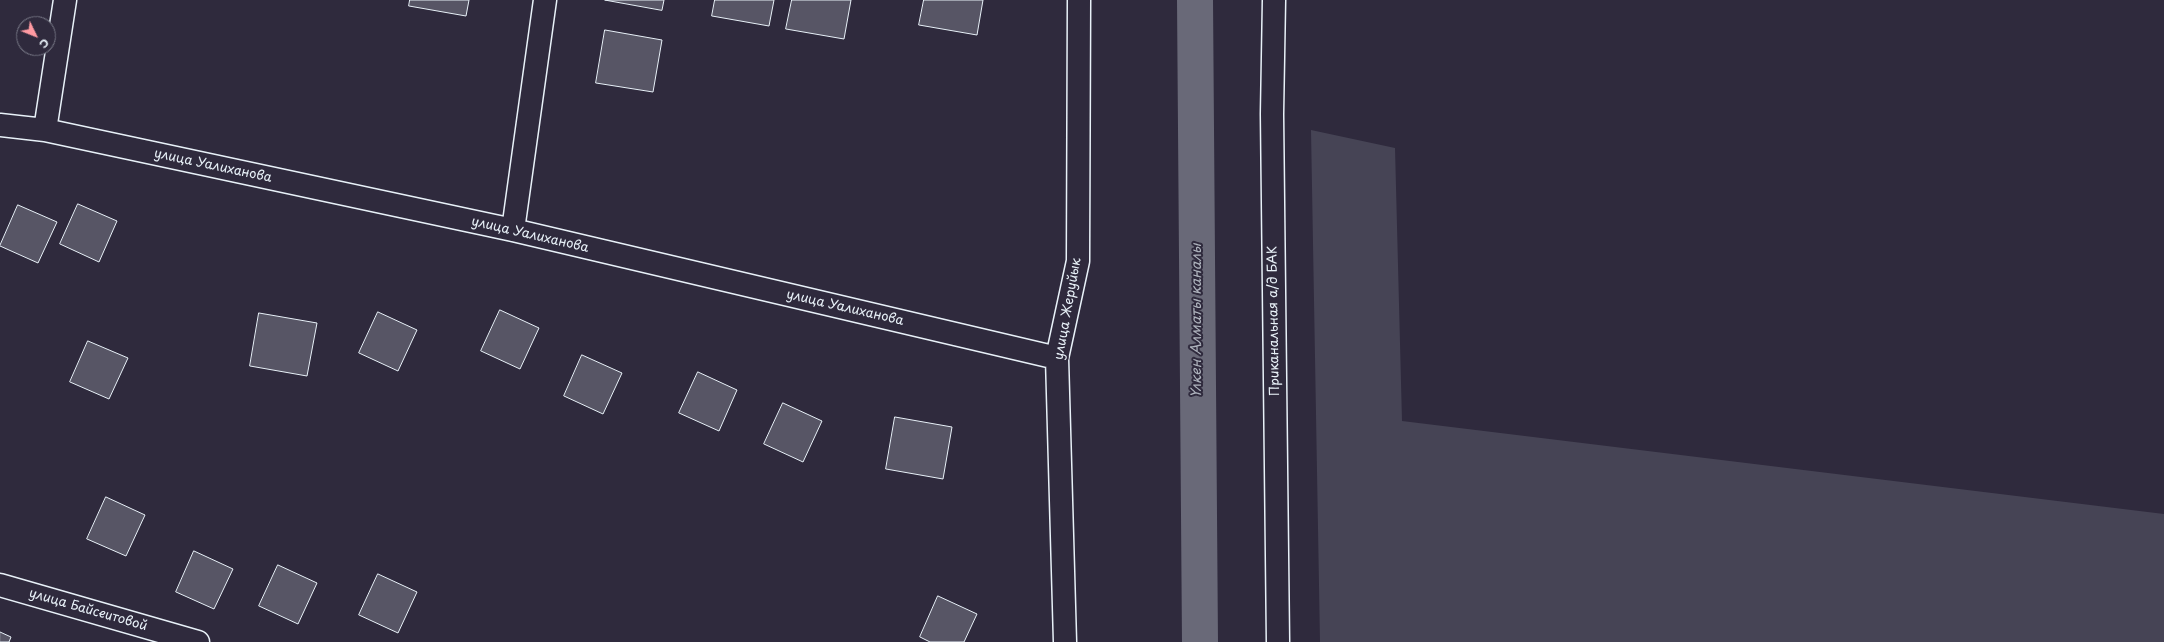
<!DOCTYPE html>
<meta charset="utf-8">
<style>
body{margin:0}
#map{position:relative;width:2164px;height:642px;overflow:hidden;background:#2f2a3d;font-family:"Playpen Sans",sans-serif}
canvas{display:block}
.north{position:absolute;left:16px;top:16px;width:40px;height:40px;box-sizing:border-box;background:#2f2a3d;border:1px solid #797a88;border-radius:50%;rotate:133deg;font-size:11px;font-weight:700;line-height:16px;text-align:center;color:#e8f1f8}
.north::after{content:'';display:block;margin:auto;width:14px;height:18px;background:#ff9aa2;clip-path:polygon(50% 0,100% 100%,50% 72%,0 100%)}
</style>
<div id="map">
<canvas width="2164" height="642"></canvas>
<div class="north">С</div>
</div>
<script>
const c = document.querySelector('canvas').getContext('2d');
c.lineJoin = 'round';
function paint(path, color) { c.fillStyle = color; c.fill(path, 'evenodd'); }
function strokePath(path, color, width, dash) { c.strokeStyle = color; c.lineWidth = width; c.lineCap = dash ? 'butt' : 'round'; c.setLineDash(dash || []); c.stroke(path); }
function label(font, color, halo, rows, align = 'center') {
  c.font = font + ' "Playpen Sans",sans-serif'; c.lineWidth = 4; c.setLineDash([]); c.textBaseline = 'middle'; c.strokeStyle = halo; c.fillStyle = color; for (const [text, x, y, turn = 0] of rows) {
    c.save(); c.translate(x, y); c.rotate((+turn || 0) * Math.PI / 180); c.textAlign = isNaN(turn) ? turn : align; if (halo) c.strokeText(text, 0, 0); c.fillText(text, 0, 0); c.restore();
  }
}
paint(new Path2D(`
 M1311,130L1395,148L1402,421L2164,514V642H1320Z`), '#464455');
strokePath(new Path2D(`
 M1195,0L1200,642`), '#696978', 36);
const building = new Path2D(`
 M410,0H469L466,16L409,6Z
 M605,0H664L662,10Z
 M715,0H774L769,26L712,16Z
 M792,0H851L844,39L786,29Z
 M924,0H983L977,35L919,25Z
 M605,30L662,40L653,92L596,83Z
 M78,204L117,221L99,262L60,244Z
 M18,205L57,222L38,263L0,246Z
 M500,310L539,328L520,369L481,351Z
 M378,312L417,330L398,371L359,353Z
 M259,313L317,323L307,376L250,366Z
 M88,341L128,358L109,399L70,382Z
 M582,355L622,373L603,414L564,396Z
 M698,372L737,390L719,431L679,413Z
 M783,403L822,421L803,462L764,444Z
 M895,417L952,427L943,479L886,469Z
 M106,497L145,515L126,556L87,539Z
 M194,551L233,569L214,609L176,592Z
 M278,565L317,583L298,624L259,606Z
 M378,574L417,592L398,633L359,615Z
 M938,596L977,614L964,642H930L920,637Z
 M0,632L11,637L9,642H0Z`);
paint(building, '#575565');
strokePath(building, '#e8f1f8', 1);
const minor = new Path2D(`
 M1274,0L1272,114L1278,642
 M0,125L45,130L513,230L1057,358
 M45,130L65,0
 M513,230L545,0
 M0,585L198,642
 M1065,642L1057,358L1078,261L1079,0`);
strokePath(minor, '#e8f1f8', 25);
strokePath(minor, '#2f2a3d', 22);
label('13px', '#e8f1f8', '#2f2a3d', [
 ["улица Уалиханова",213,166,12],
 ["улица Уалиханова",530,235,13],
 ["улица Уалиханова",845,308,13],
 ["улица Жеруйык",1068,309,-80],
 ["Приканальная а/д БАК",1274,321,-91],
 ["улица Байсеитовой",88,610,16]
]);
label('italic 14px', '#afb4be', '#2f2a3d', [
 ["Үлкен Алматы каналы",1197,321,-90]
]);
</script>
